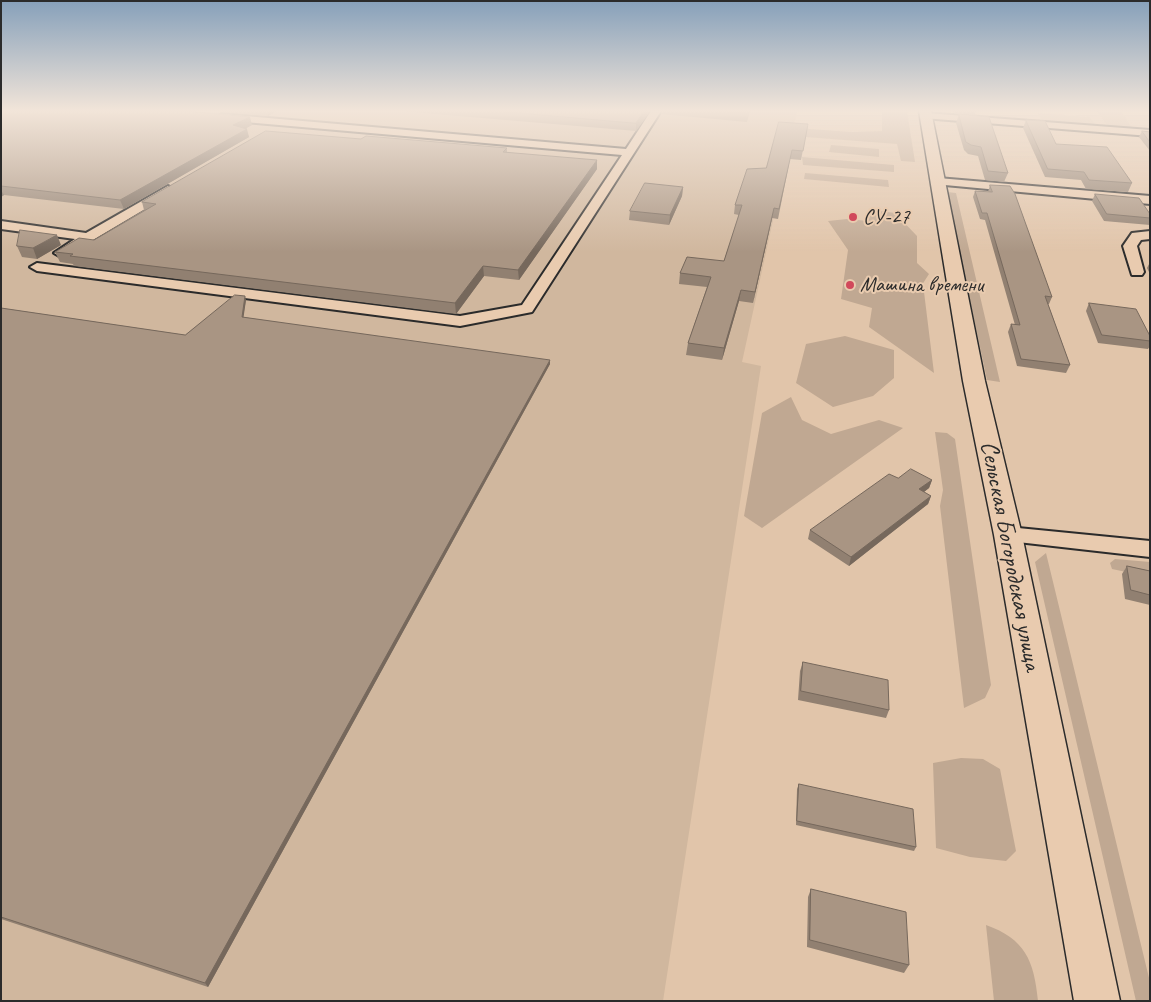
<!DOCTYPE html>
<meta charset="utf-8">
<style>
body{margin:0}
#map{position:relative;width:1151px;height:1002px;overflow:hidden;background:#e1c5aa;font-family:Caveat,sans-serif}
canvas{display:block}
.frame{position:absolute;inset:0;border:2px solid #2b2b2b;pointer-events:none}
</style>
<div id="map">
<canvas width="1151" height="1002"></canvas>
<div class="frame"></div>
</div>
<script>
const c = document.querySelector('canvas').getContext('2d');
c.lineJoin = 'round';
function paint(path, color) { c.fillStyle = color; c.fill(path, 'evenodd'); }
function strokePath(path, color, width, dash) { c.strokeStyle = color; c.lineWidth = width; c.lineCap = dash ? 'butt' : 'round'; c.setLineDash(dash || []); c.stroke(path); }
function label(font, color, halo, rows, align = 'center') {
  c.font = font + ' Caveat,sans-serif'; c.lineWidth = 4; c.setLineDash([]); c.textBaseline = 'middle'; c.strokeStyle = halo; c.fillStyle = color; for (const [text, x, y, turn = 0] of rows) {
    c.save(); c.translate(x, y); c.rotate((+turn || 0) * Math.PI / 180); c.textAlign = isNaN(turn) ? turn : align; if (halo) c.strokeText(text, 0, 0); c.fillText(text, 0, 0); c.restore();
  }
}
paint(new Path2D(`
 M1,111H797L742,362L761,366L663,1001H1Z
 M1097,111H1121L1133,129L1108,127Z
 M1038,113L1090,117L1096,125L1042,121Z`), '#d0b79e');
paint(new Path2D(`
 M882,111H907L915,162L901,161L897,144L805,137L806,132L796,128L852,132L882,131Z
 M831,145L879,149V157L829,152Z
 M802,157L894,165V172L803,165Z
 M805,173L888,180L889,187L804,179Z
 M947,192L956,193L1000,382L987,380Z
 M872,210L895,213L917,236V263L929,274L920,288L924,292L934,373L869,327L872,308L841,299L848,250L828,221L847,219L868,221Z
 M845,336L894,350V378L873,396L833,407L796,383L806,344Z
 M791,397L802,420L831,434L879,420L903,428L762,528L744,516L762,413Z
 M935,432L947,433L955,439L991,685L985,698L964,708L940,506L943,490Z
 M1046,553L1150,982V1001H1136L1035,562Z
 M1115,559L1150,562V577L1112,569L1110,563Z
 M961,758L983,759L1000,769L1016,851L1006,861L970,857L936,848L933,763Z
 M986,925C1025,939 1034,960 1038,1001H994Z`), '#c0a892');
const minor = new Path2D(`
 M651,111H661L532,312L460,326L37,271L30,267L37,263L460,316L522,305L622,155L222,120L217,117L222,114L626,149Z
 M926,113L1150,130V136L923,118V114Z
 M938,178L1150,196V204L934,184L932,182Z
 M168,186L174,190L172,193L66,256L61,257L54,253L75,239L1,229V221L86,233Z
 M1150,231V239L1141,240L1137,246L1144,272L1142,275H1132L1123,246L1132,233Z
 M1008,527L1150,541V557L1000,540L997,535L1000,530Z`);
const major = new Path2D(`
 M919,111H931L985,381L1022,535L1120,1001H1074L994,535L963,381Z`);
strokePath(minor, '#2b2b2b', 4);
strokePath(major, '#2b2b2b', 3);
paint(minor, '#e9cbaf');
paint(major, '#e9cbaf');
paint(new Path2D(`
 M1,111L252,125L245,128L249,137L124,209L4,195L1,197Z
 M213,111H277L268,116Z
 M399,111H650L636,131Z
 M661,111H750L747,122L661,114Z
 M953,111H976L975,115L954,113Z
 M959,114L1008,173L1004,182L985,180L978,156L968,154L964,150L956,123Z
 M1026,120L1056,144L1132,183L1128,192L1086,189L1081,180L1045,177L1023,128Z
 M808,124L801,160L790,159L778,219L772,218L753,303L739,301L722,360L686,355L688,343L707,287L679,284L680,273L724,261L739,215L734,214L735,205L766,168Z
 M1142,131L1150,132V151L1139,137Z
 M361,139L507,148V152L597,169L519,280L484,276L456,314L74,266L73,264L60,262L55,252L94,240L144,210L142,202Z
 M990,185L1052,297L1049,304H1048L1070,365L1066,373L1017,366L1008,332L1011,324L1015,325L985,220L980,219L973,197L975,191L988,192Z
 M683,187L682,196L669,225L629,220L630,211Z
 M1095,194L1150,214V225L1104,221L1092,201Z
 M61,245L37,259L22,257L17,246Z
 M1150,262V274L1147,268Z
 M246,300L243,317L550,364L208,987L1,919V308L185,335Z
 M1089,303L1150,336V346L1148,349L1098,343L1086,311Z
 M898,478L932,480L929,488L924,492L931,496L928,504L849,566L808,539L810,530Z
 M1127,566L1150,571V605L1125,599L1122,574Z
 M803,662L889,710L886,718L798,700L800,671Z
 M799,784L916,847L914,851L796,825L797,789Z
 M811,889L909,965L904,973L807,947L808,897Z`), '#918071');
paint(new Path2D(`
 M267,111H277L268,116Z
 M644,111H650L636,131V123Z
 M250,117L252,125L236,134L233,125Z
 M247,129L249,137L124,209L120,200Z
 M597,160V169L519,280L518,270Z
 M683,187L682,196L669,225L670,215Z
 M1,190L4,195L1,197Z
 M774,208L772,218L753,303L755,292Z
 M57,235L61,245L37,259L33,248Z
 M483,266L484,276L456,314L455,303Z
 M741,290L739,301L722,360L724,348Z
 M245,296L246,300L243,321L242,317Z
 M550,360V364L208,987L205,983Z
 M932,480L929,488L916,498L919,489Z
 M931,496L928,504L849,566L851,557Z`), '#76685c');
const building = new Path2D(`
 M1,111H187L250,117L233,125L247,129L120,200L1,186Z
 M496,111H644L636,123Z
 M720,111H749L748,113Z
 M959,114L989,117L1008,173L988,171L981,147L971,145L966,142Z
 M1026,120L1045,121L1056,144L1107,147L1132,183L1089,180L1084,172L1048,169Z
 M779,122L808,124L803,151L792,150L779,209L774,208L755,292L741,290L724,348L688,343L711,277L680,273L687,257L724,261L742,205H735L747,169L766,168Z
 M266,131L361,139L366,136L507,148L503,152L597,160L518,270L483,266L455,303L70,256L73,254L55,252L79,238L94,240L156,204L142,202Z
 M1142,131L1150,132V142Z
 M645,183L683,187L670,215L630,211Z
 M990,185L1010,186L1015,194L1052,297L1045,296L1070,365L1021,359L1011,324L1020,325L987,213H982L975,191L992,192Z
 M1095,194L1139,198L1150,214V218L1107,214Z
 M20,230L57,235L33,248L17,246Z
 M235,295L245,296L242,317L550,360L205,983L1,917V308L185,335Z
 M1089,303L1136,309L1150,336V341L1102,335Z
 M911,469L932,480L919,489L931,496L851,557L810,530L889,474L898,478Z
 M1127,566L1150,571V595L1131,590Z
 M803,662L888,680L889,710L801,691Z
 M799,784L913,809L916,847L797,821Z
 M811,889L906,912L909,965L810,940Z`);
paint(building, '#a99583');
strokePath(building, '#76685c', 1);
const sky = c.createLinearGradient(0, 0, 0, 252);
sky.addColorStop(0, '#86a0ba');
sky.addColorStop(0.44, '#f2e5d9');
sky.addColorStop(1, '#f2e5d900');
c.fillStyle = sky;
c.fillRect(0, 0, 1151, 252);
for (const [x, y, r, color] of [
 [853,217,5,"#d1495b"],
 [850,285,5,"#d1495b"]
]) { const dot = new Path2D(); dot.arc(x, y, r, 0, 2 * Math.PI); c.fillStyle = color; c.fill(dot); strokePath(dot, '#e9cbaf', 2); }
label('21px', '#2b2b2b', '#e9cbaf', [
 ["СУ-27",863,217],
 ["Машина времени",860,285]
], 'left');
label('25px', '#2b2b2b', '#e9cbaf', [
 ["Сельская Богородская улица",1010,556,79]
]);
</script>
